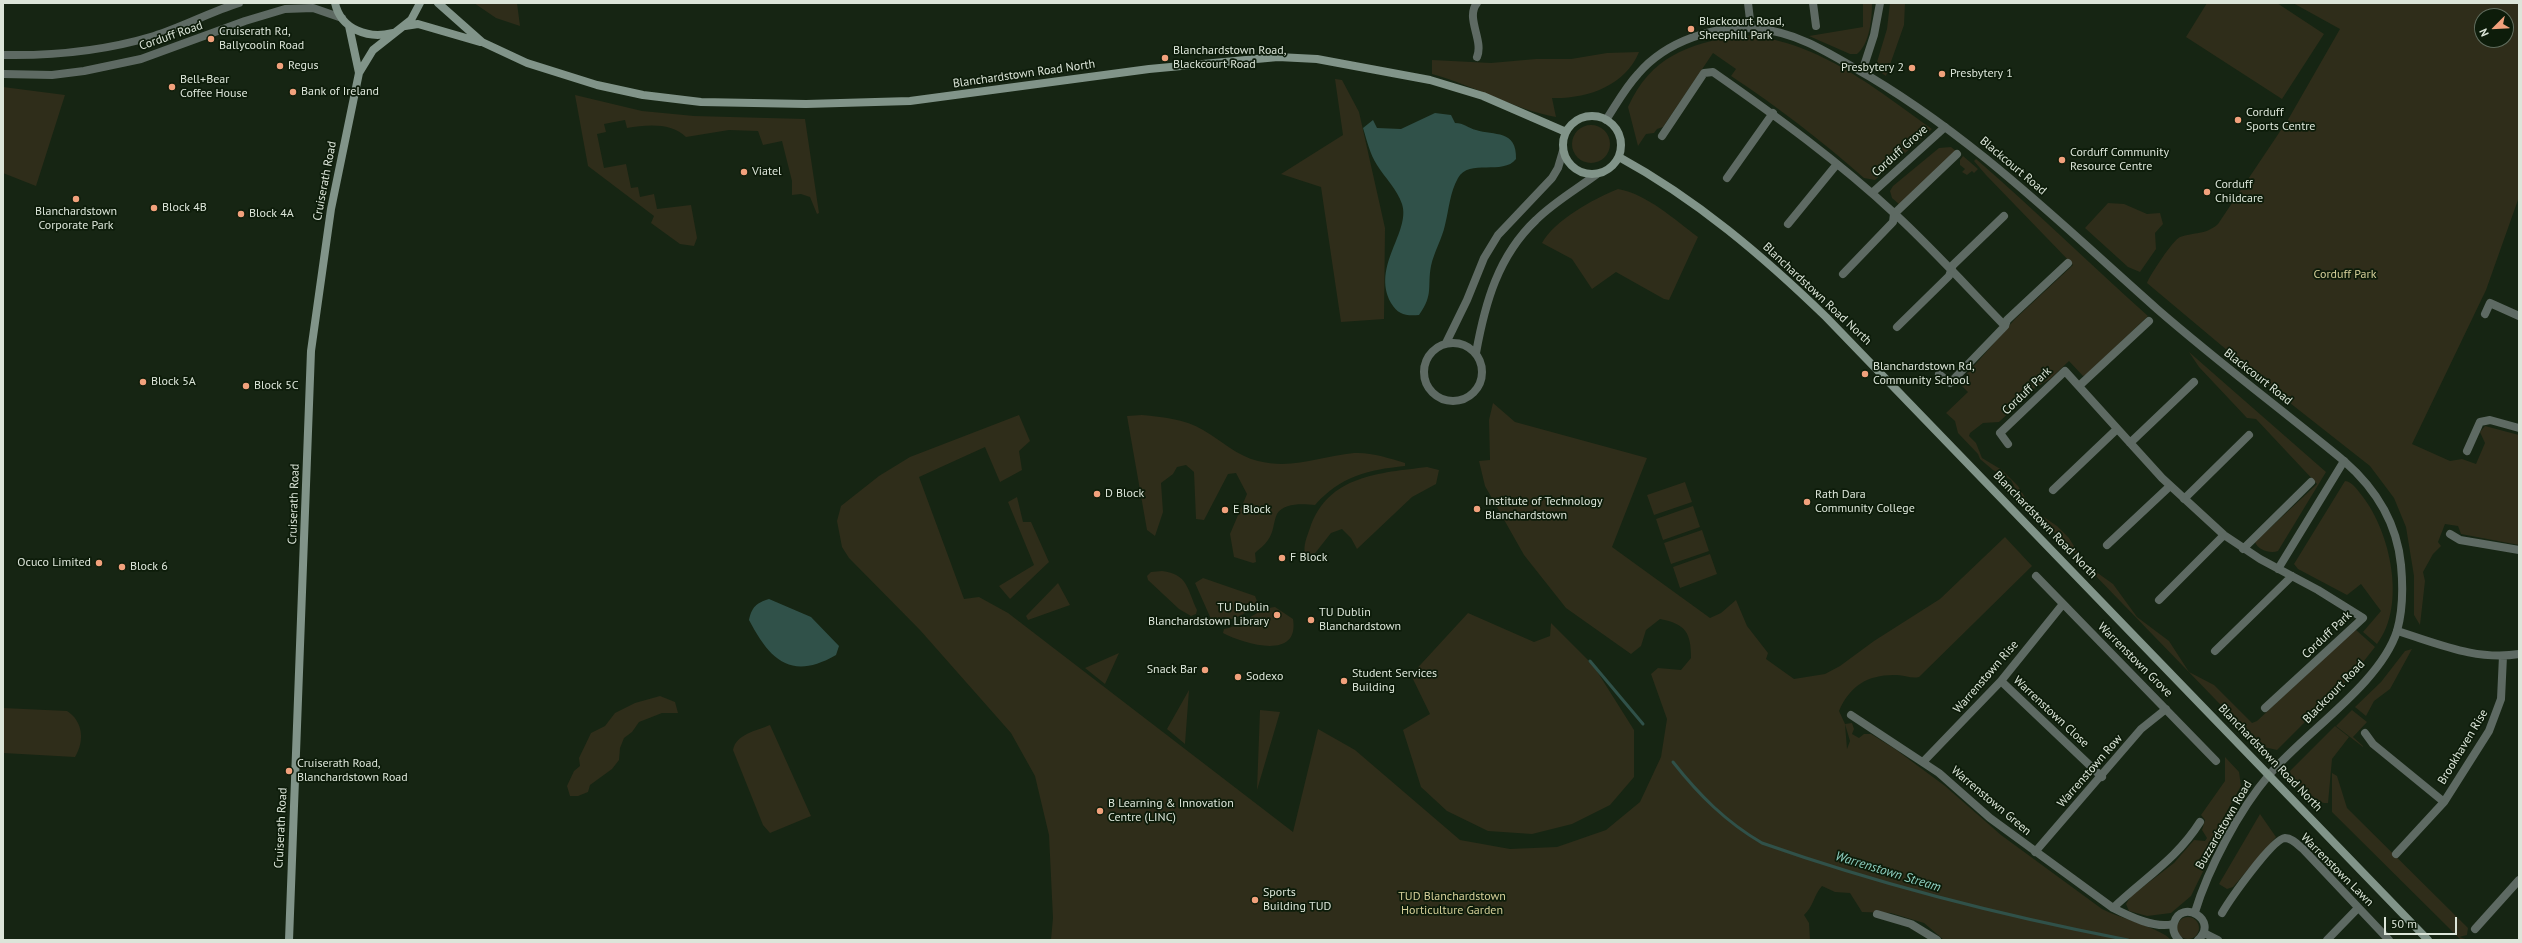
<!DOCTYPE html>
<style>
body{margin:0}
#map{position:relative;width:2522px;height:943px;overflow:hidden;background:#162513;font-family:"PT Sans",sans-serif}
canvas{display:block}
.frame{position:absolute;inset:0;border:4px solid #dce5d9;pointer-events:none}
.north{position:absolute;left:2474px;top:8px;width:40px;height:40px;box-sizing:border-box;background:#0d1c0a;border:1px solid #606c5d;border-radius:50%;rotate:246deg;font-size:11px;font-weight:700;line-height:16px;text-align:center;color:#dce5d9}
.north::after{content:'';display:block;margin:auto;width:14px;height:18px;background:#f1a17c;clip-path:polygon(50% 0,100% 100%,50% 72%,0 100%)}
.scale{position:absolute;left:2384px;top:917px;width:73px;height:18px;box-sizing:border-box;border:2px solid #dce5d9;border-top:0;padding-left:5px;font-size:12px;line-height:14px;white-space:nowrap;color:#dce5d9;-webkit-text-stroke:3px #0d1c0a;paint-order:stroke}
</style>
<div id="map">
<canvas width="2522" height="943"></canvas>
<div class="frame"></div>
<div class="north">N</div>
<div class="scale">50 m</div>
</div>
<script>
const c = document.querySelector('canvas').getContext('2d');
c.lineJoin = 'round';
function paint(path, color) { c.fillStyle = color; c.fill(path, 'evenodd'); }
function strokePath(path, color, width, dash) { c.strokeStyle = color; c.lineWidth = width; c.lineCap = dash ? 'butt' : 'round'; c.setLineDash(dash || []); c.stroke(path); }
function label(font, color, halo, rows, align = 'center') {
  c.font = font + ' "PT Sans",sans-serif'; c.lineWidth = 3.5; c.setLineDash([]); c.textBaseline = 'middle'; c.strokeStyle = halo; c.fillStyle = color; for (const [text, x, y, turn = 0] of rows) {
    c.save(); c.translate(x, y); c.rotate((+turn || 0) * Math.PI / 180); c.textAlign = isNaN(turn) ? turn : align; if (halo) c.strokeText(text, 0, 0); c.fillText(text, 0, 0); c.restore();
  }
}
paint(new Path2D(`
 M474,3H517L520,26L496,18Z
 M1863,3H1872C1872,18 1870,44 1857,54H1850L1809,36L1863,27Z
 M1890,3H1905L1904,25L1886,76L1879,71L1877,62L1887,29Z
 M2207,3H2277L2324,34L2282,99L2186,37Z
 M2293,3H2519V197L2486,290L2412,444L2450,461L2462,459L2476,464L2485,443L2480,432L2485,426L2519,435V545L2461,534L2458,526L2445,524L2438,542L2441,546L2433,554L2423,572L2425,581L2420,625L2414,615V576L2406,527L2394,498L2370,466L2290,403L2147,283C2150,275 2173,240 2180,237C2194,232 2206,235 2218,224L2289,118L2340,29ZM2482,16H2506V40H2482Z
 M1739,35C1815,38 1873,87 1932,129L1875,180L1864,178C1822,141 1778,107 1731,76L1736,69L1713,53L1663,127L1657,129L1654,133L1646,134L1638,146L1628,107C1651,56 1687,45 1739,35Z
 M1639,52C1625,86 1587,99 1552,98L1556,117C1516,110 1473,85 1432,74V60L1491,63L1536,59H1571L1607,53Z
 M1335,79L1342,80L1359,112L1385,228L1384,319L1341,322L1321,187L1281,174L1343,135Z
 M3,87L65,95L36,186L3,173Z
 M575,95L642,111L694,116L805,119L819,213L817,214L810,197L801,194L792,195V181L782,141L763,145L758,131L729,130L686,137C671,122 646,125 627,128L625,120L604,124L606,132L597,134L604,168L626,164L631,188L638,187L640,197L654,194L657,209L691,205L697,238L694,246L680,244L651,223L654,216L588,166Z
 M1572 144a19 19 0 1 1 38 0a19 19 0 1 1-38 0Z
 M1951,147L1956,151L1900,205L1892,198L1890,191L1893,186L1939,148Z
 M1963,156L1978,169L1974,173L1972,171L1967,175L1962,172L1965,169L1960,165V160Z
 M1976,159C2035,210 2090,264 2148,316L2086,375L2083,376L2069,361L2050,379L2035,388L1999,422L1983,423L1970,433L1969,436L1976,443L1982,458L2002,470L2018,486L2032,509L2057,526L2069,538L2085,564L2113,584L2137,617L2169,641L2189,672L2214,685L2252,723L2257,721L2355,629L2375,647L2356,671L2277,750L2264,747L2246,731L2089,569L2083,565L2079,558L2019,496L2011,480L1993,470L1980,459L1978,454L1958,433L1955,421L1946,413L1968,392L1959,383L2015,319L2073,265L1986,175L1974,161Z
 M1618,189C1647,194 1675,220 1698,237L1669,300L1664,299L1616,272L1592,289L1572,259L1542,243C1555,220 1593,199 1618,189Z
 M2108,203L2124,204L2147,214L2160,213L2163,224L2155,233L2156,249L2140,272L2128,267L2085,228Z
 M2189,352L2326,472L2278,551C2270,554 2258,550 2255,542L2317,484L2256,419L2247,418L2199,367Z
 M1493,403L1515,422L1647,458L1612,547L1710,618L1721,613L1736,600L1747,626L1768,653L1766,659L1794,679L1825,674L1840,666L1874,641L1940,599L2005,537L2032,566L1919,677C1912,679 1904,675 1897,675C1869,674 1850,685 1839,711L1845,724L1847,749L1850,741L1845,724L1852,723L1854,729L1852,734L1859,738L1864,734H1871L1895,749L1945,786L2001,835L2102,909C2117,917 2163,929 2171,940H1944L1924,923L1891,913L1862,912L1850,893L1835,892L1822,886C1813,896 1814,906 1804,915L1809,923L1810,940H1051L1053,918L1049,835L1035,776L1011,733L920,630L849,558L842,547L837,521L841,506L879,476L910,457L1019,415L1030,441L1019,451L1022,470L1000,482L985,447L919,477L964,599L979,597L1008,613L1293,832L1318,729L1355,750L1460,840L1510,849L1557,847L1606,830L1640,802L1661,757L1667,719L1651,674L1658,668L1681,670L1691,658C1691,633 1686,624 1660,619L1646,630L1641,646L1631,654L1566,608L1524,555L1485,486L1479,461L1490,460L1489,420Z
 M1142,415C1163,417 1185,419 1203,430C1222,441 1237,456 1258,461C1293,470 1321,456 1354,453C1371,452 1389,458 1405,463V466C1367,470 1341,476 1315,505C1304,504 1284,502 1277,514C1273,523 1274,532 1268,540C1265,545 1259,549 1255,553L1256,562L1253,563L1234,557L1230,534L1247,494L1236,473L1228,474L1204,520L1196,519L1194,472L1186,465L1177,467L1173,474L1161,483L1163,512L1155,536L1147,530L1127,416Z
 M1427,467L1439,470L1436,484L1412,497L1357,549L1351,538L1342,529L1331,533L1312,557L1305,554C1303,545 1307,537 1310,528C1328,475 1380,473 1427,467Z
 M2345,481C2352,481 2358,491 2363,497C2390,532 2407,605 2377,644L2363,632L2381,611L2361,584L2347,595L2298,569L2294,564Z
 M1685,482L1692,502L1654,515L1647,495Z
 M1017,497L1023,522H1031L1049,562L1010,599L999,586L1034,565L1008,502Z
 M1693,506L1700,527L1663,540L1656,519Z
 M1702,530L1709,551L1671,564L1664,543Z
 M1710,554L1717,574L1680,588L1673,567Z
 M1162,571C1188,574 1187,589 1197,610L1196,614L1191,616L1179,609L1148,580L1147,576L1151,572Z
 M1203,578L1255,596L1257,601C1247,616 1227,624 1211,619L1195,583Z
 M1058,583L1070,605L1028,620L1026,616Z
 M1275,607L1293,619C1300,661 1244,644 1223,633L1224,629C1243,626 1256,609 1275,607Z
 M1468,613L1534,642L1550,636L1551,623L1593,665L1634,730V777L1610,805L1572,824L1532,834L1488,831L1447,811L1421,787L1403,730L1430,714L1411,675Z
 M2412,649L2390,689L2374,701L2366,716L2355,707L2381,682L2405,651Z
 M1119,653L1105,684L1085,668Z
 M1189,690L1185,744L1167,729Z
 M660,696L675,702L678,713H662L639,722L632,732L624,738L620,748L619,760L612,769L590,785L588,792L578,796H570L567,786L574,771L580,766L579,758L591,733L605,726L615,713L635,703Z
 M3,708L67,711C83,721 85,741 75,757L3,753Z
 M1260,710L1280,712L1257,790Z
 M2352,710L2367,722L2353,737L2363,746V747L2336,726Z
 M770,725L811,816L770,833L763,825L733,750C736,734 756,731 770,725Z
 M2335,726L2349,737L2332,759L2328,803C2317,805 2290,782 2290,771Z
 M2225,757L2239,772L2241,786L2211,840L2213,851L2191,896L2171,913L2147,916L2129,911L2126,904L2131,896L2174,863L2194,840L2205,841L2207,838L2202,830L2205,820L2201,815L2225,781Z
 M2332,773L2337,776L2347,808L2468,928L2467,935L2459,937L2469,940H2461L2458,937L2332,812Z
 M2260,814L2276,837L2233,887L2227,889L2219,884Z
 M2177 928a11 11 0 1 1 22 0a11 11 0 1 1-22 0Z`), '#2f2d1a');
paint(new Path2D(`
 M1435,113L1451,115L1455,123C1464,123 1468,128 1476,130C1494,136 1517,129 1516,159C1503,176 1469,158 1458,178C1450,192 1449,209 1445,225C1442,239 1434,252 1431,266C1427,287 1434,294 1419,315C1406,316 1398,315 1391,303C1371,266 1411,232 1402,204C1397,189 1385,178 1377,165C1370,154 1367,141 1363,128L1373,120L1377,128L1401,129Z
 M769,599L811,617L839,646L836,655C791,681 770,660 749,620C752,607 756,603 769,599Z`), '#305149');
strokePath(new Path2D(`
 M1590,661L1643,724
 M1673,762C1699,795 1726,822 1762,843C1881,885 2004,916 2128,940`), '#305149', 3);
strokePath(new Path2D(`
 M1477,3C1465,18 1484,40 1477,57
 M1748,3L1751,28
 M1813,3L1816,26
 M1662,136L1704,73L1713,72C1776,116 1838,161 1895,214C1933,249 1969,289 2005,326
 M1727,178L1773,113
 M1872,193L1945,127
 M1788,224L1837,164
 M1843,274L1893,222L1894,214L1957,154
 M2485,314L2490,303L2519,316
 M1897,327L1949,276L1953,265L2004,216
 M1424 372a29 29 0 1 1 58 0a29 29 0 1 1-58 0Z
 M1446,343L1467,300L1484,258L1498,235L1552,178L1558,168L1563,151
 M1476,353C1485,303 1498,256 1536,220C1554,202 1577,189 1597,174
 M1939,374L1950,383L2005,326L2007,320L2068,263
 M2079,386L2149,321
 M2130,443L2194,382
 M2008,444L2000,433L2065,371L2162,478L2224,535L2260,559L2318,590L2363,618L2265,708
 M2467,451L2480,422L2490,420L2519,428
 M2053,490L2117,429
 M2184,499L2249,435
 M2450,534L2460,540L2519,550
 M2107,545L2170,486
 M2243,549L2311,482
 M2278,569L2344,461
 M2036,576L2216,761
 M2159,600L2224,535
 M2397,631C2437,643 2476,661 2519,654
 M2215,651L2292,576
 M2001,681L2102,777
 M1851,715L1939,773L1990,818L2113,908C2129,916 2155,929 2173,924
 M2365,733L2373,744L2444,802
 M1923,762L2001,681L2063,604
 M2035,852L2141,729L2166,709
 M2396,854L2444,802L2489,731L2501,699L2503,656
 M2113,908C2144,878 2176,860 2200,822
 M2222,913C2229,901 2272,839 2285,838C2292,838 2298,845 2303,849L2389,940
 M1877,914L1911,924L1937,940
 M2475,929L2519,880
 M2204,933L2218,940
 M2327,940L2358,908`), '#5e6a63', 8);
strokePath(new Path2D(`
 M3,55C55,56 104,51 154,36C183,27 210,12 239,3
 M1862,72L1874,35L1880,3
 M3,74L52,75L84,71L141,59L245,21L285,9L313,8L342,18
 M1606,120C1616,105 1625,88 1638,74C1666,41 1716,24 1759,29C1794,32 1824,50 1853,67C1967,131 2060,223 2157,309C2218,362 2282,410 2344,461C2375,488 2397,523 2401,565C2403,586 2403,610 2397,631C2380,684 2305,732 2269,775C2239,810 2208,869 2195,912
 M2179,940C2174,935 2172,930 2174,923C2181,898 2220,920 2198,940`), '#5e6a63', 8);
strokePath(new Path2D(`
 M335,3C341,30 369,39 392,33
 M438,3L482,42L527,63L597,85L643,95L701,102L806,104L910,101L1149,69L1278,57L1317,59L1430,80L1483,96L1566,132
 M405,26L418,24L480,42
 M359,73L373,50L411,20L420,3
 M1563 145a29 29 0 1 1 58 0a29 29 0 1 1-58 0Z
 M1619,157C1696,199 1763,256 1826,317L2428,940
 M289,940L311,351L331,209L359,73L349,26`), '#819489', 8);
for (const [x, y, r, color] of [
 [1691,29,4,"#f1a17c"],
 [211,39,4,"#f1a17c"],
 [1165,58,4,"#f1a17c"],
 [280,66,4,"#f1a17c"],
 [1912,68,4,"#f1a17c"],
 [1942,74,4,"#f1a17c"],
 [172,87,4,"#f1a17c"],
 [293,92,4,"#f1a17c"],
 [2238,120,4,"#f1a17c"],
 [2062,160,4,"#f1a17c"],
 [744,172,4,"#f1a17c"],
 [2207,192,4,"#f1a17c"],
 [76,199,4,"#f1a17c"],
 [154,208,4,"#f1a17c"],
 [241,214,4,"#f1a17c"],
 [1865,374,4,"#f1a17c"],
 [143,382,4,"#f1a17c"],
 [246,386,4,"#f1a17c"],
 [1097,494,4,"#f1a17c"],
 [1807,502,4,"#f1a17c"],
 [1477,509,4,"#f1a17c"],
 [1225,510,4,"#f1a17c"],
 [1282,558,4,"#f1a17c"],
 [99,563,4,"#f1a17c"],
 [122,567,4,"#f1a17c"],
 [1277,615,4,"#f1a17c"],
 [1311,620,4,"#f1a17c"],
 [1205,670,4,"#f1a17c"],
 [1238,677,4,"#f1a17c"],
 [1344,681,4,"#f1a17c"],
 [289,771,4,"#f1a17c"],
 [1100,811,4,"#f1a17c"],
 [1255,900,4,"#f1a17c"]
]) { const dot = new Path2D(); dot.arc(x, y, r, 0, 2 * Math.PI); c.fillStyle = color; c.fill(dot); strokePath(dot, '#0d1c0a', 1.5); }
label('12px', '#dce5d9', '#0d1c0a', [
 ["Blackcourt Road,",1699,22],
 ["Sheephill Park",1699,36],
 ["Cruiserath Rd,",219,32],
 ["Ballycoolin Road",219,46],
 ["Blanchardstown Road,",1173,51],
 ["Blackcourt Road",1173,65],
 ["Regus",288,66],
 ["Presbytery 2",1904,68,"right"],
 ["Presbytery 1",1950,74],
 ["Bell+Bear",180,80],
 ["Coffee House",180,94],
 ["Bank of Ireland",301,92],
 ["Corduff",2246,113],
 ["Sports Centre",2246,127],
 ["Corduff Community",2070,153],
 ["Resource Centre",2070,167],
 ["Viatel",752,172],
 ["Corduff",2215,185],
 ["Childcare",2215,199],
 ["Block 4B",162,208],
 ["Blanchardstown",76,212,"center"],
 ["Corporate Park",76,226,"center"],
 ["Block 4A",249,214],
 ["Blanchardstown Rd,",1873,367],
 ["Community School",1873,381],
 ["Block 5A",151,382],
 ["Block 5C",254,386],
 ["D Block",1105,494],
 ["Rath Dara",1815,495],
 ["Community College",1815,509],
 ["Institute of Technology",1485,502],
 ["Blanchardstown",1485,516],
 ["E Block",1233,510],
 ["F Block",1290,558],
 ["Ocuco Limited",91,563,"right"],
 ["Block 6",130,567],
 ["TU Dublin",1269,608,"right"],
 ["Blanchardstown Library",1269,622,"right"],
 ["TU Dublin",1319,613],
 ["Blanchardstown",1319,627],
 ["Snack Bar",1197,670,"right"],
 ["Student Services",1352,674],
 ["Building",1352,688],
 ["Sodexo",1246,677],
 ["Cruiserath Road,",297,764],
 ["Blanchardstown Road",297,778],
 ["B Learning & Innovation",1108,804],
 ["Centre (LINC)",1108,818],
 ["Sports",1263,893],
 ["Building TUD",1263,907]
], 'left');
label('12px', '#dce5d9', '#0d1c0a', [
 ["Corduff Road",171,36,-19],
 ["Blanchardstown Road North",1024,74,-8],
 ["Corduff Grove",1900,151,-42],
 ["Blackcourt Road",2013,166,40],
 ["Cruiserath Road",325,181,-79],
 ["Blanchardstown Road North",1817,294,43],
 ["Blackcourt Road",2258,377,38],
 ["Corduff Park",2027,391,-44],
 ["Cruiserath Road",294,504,-88],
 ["Blanchardstown Road North",2045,525,46],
 ["Corduff Park",2327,635,-43],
 ["Warrenstown Grove",2135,660,45],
 ["Warrenstown Rise",1986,677,-49],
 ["Blackcourt Road",2334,692,-46],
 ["Warrenstown Close",2051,712,43],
 ["Brookhaven Rise",2463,747,-59],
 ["Blanchardstown Road North",2270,758,46],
 ["Warrenstown Row",2090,771,-49],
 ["Warrenstown Green",1991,801,40],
 ["Buzzardstown Road",2224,825,-60],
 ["Cruiserath Road",281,828,-87],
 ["Warrenstown Lawn",2337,870,45]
]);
label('12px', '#d4ce98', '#0d1c0a', [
 ["Corduff Park",2345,275],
 ["TUD Blanchardstown",1452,897],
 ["Horticulture Garden",1452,911]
]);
label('italic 13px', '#8dcfc0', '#0d1c0a', [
 ["Warrenstown Stream",1888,872,17]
]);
</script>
